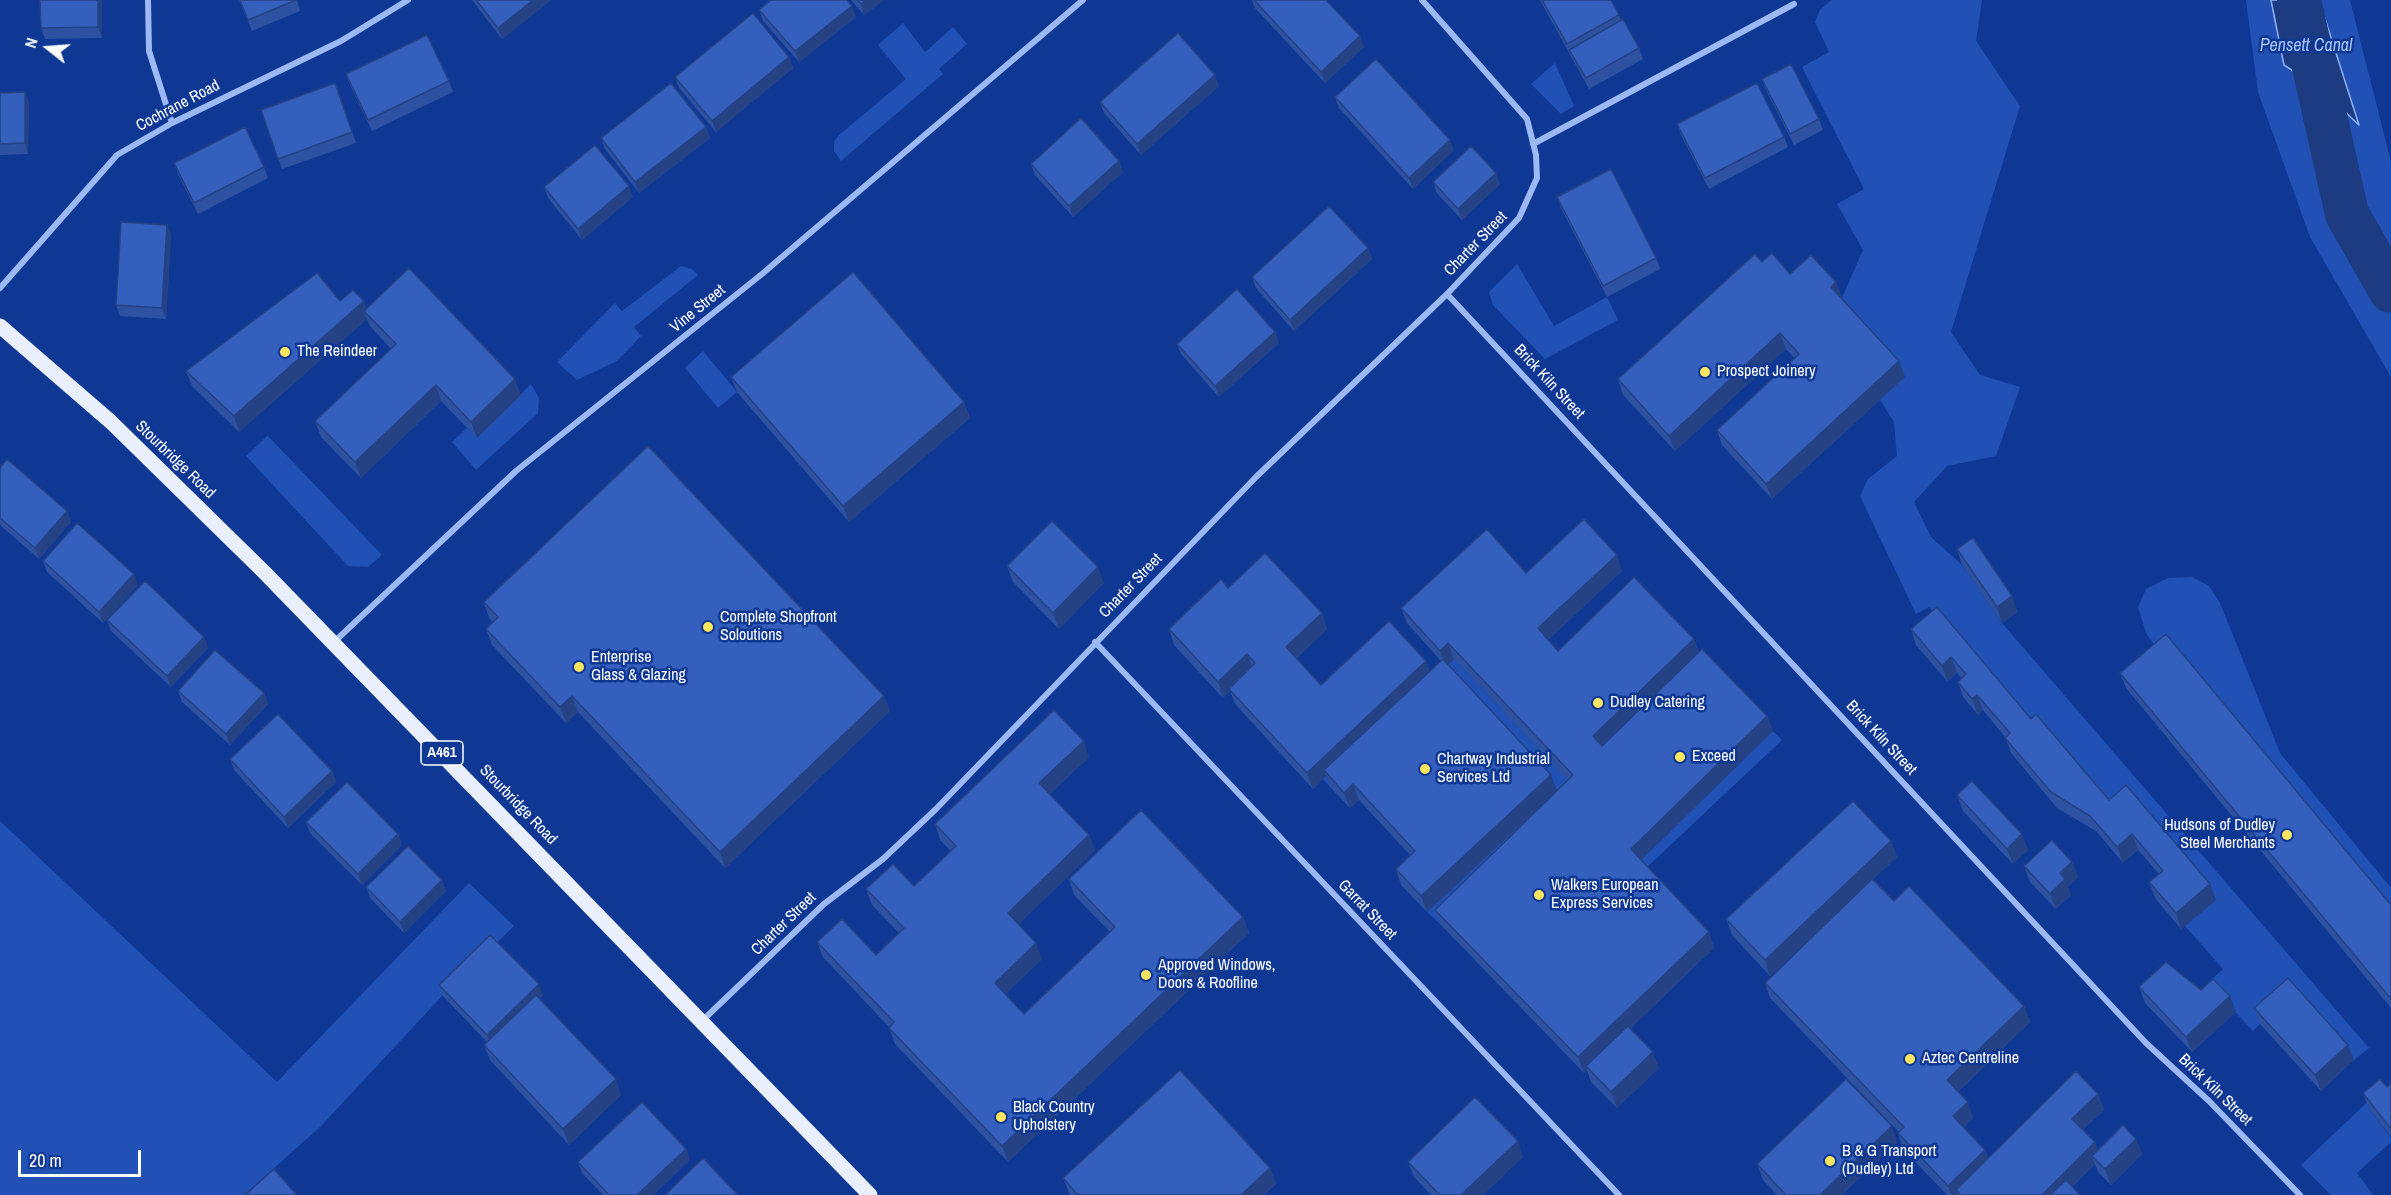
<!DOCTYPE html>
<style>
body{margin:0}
#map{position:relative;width:2391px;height:1195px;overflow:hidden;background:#0f3894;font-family:"Archivo Narrow",sans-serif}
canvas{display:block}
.north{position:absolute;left:18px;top:18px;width:60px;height:60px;-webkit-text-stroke:4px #0f3894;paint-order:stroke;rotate:287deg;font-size:16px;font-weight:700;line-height:24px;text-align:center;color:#fff}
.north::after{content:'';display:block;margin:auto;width:21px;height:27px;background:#fff;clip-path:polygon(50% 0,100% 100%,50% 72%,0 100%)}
.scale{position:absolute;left:18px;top:1150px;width:123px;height:27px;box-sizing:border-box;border:3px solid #fff;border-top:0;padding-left:8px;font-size:18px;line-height:21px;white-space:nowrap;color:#fff;-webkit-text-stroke:4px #0f3894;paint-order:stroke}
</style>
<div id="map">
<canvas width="2391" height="1195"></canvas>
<div class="north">N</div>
<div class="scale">20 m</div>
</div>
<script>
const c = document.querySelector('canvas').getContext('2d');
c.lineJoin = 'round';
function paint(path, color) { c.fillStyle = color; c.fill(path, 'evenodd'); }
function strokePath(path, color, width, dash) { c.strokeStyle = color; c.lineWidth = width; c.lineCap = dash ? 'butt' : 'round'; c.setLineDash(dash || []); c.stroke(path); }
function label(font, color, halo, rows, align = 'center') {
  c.font = font + ' "Archivo Narrow",sans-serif'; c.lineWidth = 5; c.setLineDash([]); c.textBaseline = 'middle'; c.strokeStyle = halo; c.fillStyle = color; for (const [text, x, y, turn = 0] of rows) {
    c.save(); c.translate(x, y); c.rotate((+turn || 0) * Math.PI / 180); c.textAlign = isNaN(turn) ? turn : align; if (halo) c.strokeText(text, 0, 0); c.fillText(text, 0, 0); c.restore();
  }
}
paint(new Path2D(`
 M1831,0H1982L1976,41L2020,106L1951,332L1980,375L2020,387L1996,456L1947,466L1914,502L1931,537L1962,565L2002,623L2369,1048L2354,1060L2260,1024L2253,1031L2208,983L2223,969L2185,926L2216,900L2115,815L1929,607L1916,614L1860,496L1868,479L1897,456L1894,422L1880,400L1837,303L1842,298L1863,250L1837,204L1864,189L1802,67L1829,52L1815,22L1820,10Z
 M2246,0H2271L2284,65L2321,89L2358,124L2319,0H2350L2391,162V377L2310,237L2258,92Z
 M903,23L925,52L953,27L967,44L939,69L943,74L841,161L834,151V142L839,135L906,79L878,45Z
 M1555,63L1574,106L1561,114L1531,84Z
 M1517,264L1554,326L1607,297L1618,320L1545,359L1493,305L1489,292Z
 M681,266L692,269L698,275L634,327L641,336L617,361L577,380L557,362L615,303L622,311Z
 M703,351L737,392L718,408L685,368Z
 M531,384L539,398L538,413L476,470L452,442L467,428L477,437Z
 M267,436H268L382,555L368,567L348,566L246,456Z
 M2192,577L2209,586L2220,603L2280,753L2391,888V914L2163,658L2146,633L2138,607L2146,589L2168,578Z
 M1454,659L1569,780L1441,925L1427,912L1556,791L1329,786L1323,779Z
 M1773,731L1782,740L1643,871L1636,865Z
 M0,821L277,1082L469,883L514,926L442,996L321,1126L244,1195H0Z
 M2379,1091L2386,1095L2369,1109L2391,1138V1142L2357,1173L2373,1195H2331L2301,1165Z`), '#2151b4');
const water = new Path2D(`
 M2271,0H2319L2359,125L2321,89L2284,65Z`);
paint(water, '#1c3b81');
strokePath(water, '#8eb2f8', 1.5);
strokePath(new Path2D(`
 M2299,0L2347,214L2391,291`), '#1c3b81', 44);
strokePath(new Path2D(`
 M148,0L149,51L172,123
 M1533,144L1794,4
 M0,288L117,155L172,123L341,41L408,0
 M1447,294L2146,1043L2209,1101L2300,1195
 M334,642L516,471L762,274L1083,0
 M1095,642L1619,1195
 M702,1021L824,904L883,859L936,809L1256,477L1447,294L1519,218L1537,178L1536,155L1527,119L1422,0`), '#9db9f4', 6);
strokePath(new Path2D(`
 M0,326L111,422L264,572L870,1195`), '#eaefff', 15);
paint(new Path2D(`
 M40,0H102V38L45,39L41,28Z
 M239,0H297L300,11L252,31Z
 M472,0H551L502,39Z
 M851,0H884L864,15Z
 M1252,0H1326L1364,47L1325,83L1255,8Z
 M1540,0H1611L1621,20L1639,48L1643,59L1589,89Z
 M759,10L856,17L799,62L763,21Z
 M789,57L793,68L716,132L679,88L675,77Z
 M346,74L449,81L453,92L372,131L350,85Z
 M1762,79L1819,119L1823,130L1794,145L1766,90Z
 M335,83L356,143L282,169L261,110Z
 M1219,86L1141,155L1104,113L1100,102Z
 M0,93L29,103L28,154L0,155Z
 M1335,97L1454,150L1413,189L1339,108Z
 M1677,124L1784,137L1788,147L1709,189L1681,135Z
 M706,127L710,138L639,193L605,149L601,138Z
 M1119,161L1123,172L1073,217L1035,175L1031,164Z
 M174,163L264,167L268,178L198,214L178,174Z
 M1433,182L1500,184L1462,220L1437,193Z
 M544,187L633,197L582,240L548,198Z
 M1557,197L1656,258L1660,269L1607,297L1561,208Z
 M167,225L171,235L166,319L120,316L116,305Z
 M1368,248L1372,259L1294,331L1256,288L1252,277Z
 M1762,262L1790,274L1836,282L1842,298L1899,361L1905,377L1772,499L1722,445L1717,430L1794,358L1786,349L1675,451L1623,395L1618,379Z
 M340,301L366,308L521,395L477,438L441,401L361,478L321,437L315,421L391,349L370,326L367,319L239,432L192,386L186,371Z
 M1275,332L1279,343L1219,397L1181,354L1177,344Z
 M731,377L964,402L970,418L849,522L737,392Z
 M0,468L67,511L71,522L39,559L0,525Z
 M1957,549L2018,612L2002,623L1962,565Z
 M43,561L138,585L103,623L47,572Z
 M1007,566L1104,583L1059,629L1013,582Z
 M1622,571L1548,640L1558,651L1694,639L1699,652L1767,716L1773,731L1641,860L1709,932L1714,948L1631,1028L1659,1068L1617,1108L1591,1082L1587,1070L1584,1073L1441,925L1435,910L1568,780L1454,659L1448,664L1551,775L1557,791L1427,912L1401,885L1396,869L1410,855L1359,800L1350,808L1329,786L1326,776L1313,789L1235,704L1230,691L1223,698L1174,645L1169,629L1228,588L1322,613L1327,629L1296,659L1321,685L1430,671L1441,661L1407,623L1401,608L1526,573Z
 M484,602L884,696L890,711L725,868L578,712L566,723L492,645L486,629L493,622L489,618Z
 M1937,607L2031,719L2109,800L2216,900L2181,929L2155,898L2149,882L2159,874L2138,850L2123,863L2096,831L2057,808L2011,753L2005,737L1983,710L1978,715L1963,697L1958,682L1962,678L1957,673L1947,681L1916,645L1911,629Z
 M107,620L204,637L208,648L171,687L111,631Z
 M2120,673L2391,905V1008L2126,688Z
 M178,691L264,693L268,704L230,745L182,702Z
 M1089,757L1050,794L1089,835L1095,850L1019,924L1042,959L1005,994L1024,1014L1110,932L1074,895L1069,879L1243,917L1249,933L1008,1162L895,1044L889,1027L823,957L817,942L876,955L899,933L872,905L866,889L914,886L951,851L940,840L935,824Z
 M230,759L332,771L336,782L288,828L234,770Z
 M1957,795L2028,850L2013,864L1963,811Z
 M306,822L398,834L402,845L362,885L310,833Z
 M1891,841L1897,857L1873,879L1894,901L2024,1006L2030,1022L1958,1092L1973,1118L1963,1128L1985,1150L1988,1159L2098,1094L2104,1110L2083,1130L2095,1142L2098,1150L2136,1139L2142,1154L2111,1185L2098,1172L2095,1164L2072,1187L2080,1195H1947L1903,1149L1898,1133L1899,1132L1770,998L1765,983L1826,923L1770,976L1732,935L1726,919Z
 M2072,862L2078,877L2068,887L2071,895L2056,909L2030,882L2024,866Z
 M442,880L446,891L404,933L370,898L366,887Z
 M439,985L543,995L540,998L621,1095L569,1145L490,1060L484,1045L487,1042L443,996Z
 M2139,987L2201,990L2230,996L2236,1012L2192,1052L2145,1003Z
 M2254,1008L2348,1045L2354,1060L2321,1091L2260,1024Z
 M2391,1084V1137L2369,1109L2363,1093L2387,1087Z
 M1897,1142L1842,1195H1777L1763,1180L1757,1164Z
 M686,1149L690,1160L653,1195H603L582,1173L578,1162Z
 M1523,1157L1483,1195H1431L1414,1177L1408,1162Z
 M1270,1168L1276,1184L1264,1195H1070L1063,1178Z`), '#2d52a2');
paint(new Path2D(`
 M98,0H102V38L98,27Z
 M533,0H551L502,39L498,28Z
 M866,0H884L864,15L861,4Z
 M852,6L856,17L799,62L795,51Z
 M1360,36L1364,47L1325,83L1321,72Z
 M789,57L793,68L716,132L712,121Z
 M1215,75L1219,86L1141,155L1137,144Z
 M25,92L29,103L28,154L25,143Z
 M706,127L710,138L639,193L635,182Z
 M1450,140L1454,150L1413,189L1409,178Z
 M1119,161L1123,172L1073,217L1069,206Z
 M1496,173L1500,184L1462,220L1458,209Z
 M629,186L633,197L582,240L578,229Z
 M167,225L171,235L166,319L162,308Z
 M1368,248L1372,259L1294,331L1290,320Z
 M1836,282L1842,298L1831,287Z
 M364,301L369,316L364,311L367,319L239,432L234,416Z
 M1275,332L1279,343L1219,397L1215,386Z
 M1780,333L1786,349L1675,451L1669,436Z
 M1899,361L1905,377L1772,499L1766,484Z
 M515,379L521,395L477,438L471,422Z
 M436,385L441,401L361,478L355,462Z
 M964,402L970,418L849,522L843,506Z
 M67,511L71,522L39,559L35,548Z
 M1617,555L1622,571L1544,644L1538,628Z
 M1098,567L1104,583L1059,629L1053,613Z
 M134,574L138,585L103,623L99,612Z
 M2012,596L2018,612L2002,623L1997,607Z
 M1322,613L1327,629L1292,663L1286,647Z
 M204,637L208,648L171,687L167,676Z
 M1694,639L1700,655L1598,752L1593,736Z
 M1448,643L1454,659L1446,667L1440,651Z
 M1247,654L1253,670L1229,689L1230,691L1223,698L1218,682Z
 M1951,657L1957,673L1947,681L1942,666Z
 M1426,661L1432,677L1324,770L1326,776L1313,789L1307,773Z
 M264,693L268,704L230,745L226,734Z
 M1977,695L1983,710L1978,715L1972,699Z
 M572,696L578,712L566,723L560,707Z
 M884,696L890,711L725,868L720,852Z
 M1767,716L1773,731L1636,865L1631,849Z
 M1084,741L1089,757L1045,799L1039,783Z
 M332,771L336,782L288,828L284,817Z
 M1551,775L1557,791L1427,912L1421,896Z
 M1353,784L1359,800L1350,808L1344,793Z
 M398,834L402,845L362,885L358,874Z
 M2022,834L2028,850L2013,864L2007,849Z
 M2132,834L2138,850L2123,863L2117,847Z
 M1089,835L1095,850L1014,929L1008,913Z
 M1891,841L1897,857L1770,976L1765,960Z
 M2072,862L2078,877L2068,887L2071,895L2056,909L2050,894L2060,873Z
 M442,880L446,891L404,933L400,922Z
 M2210,884L2216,900L2181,929L2176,913Z
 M1243,917L1249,933L1008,1162L1002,1146Z
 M1709,932L1714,948L1589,1069L1586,1066L1587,1070L1584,1073L1578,1057Z
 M1036,943L1042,959L1001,999L995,983Z
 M539,984L543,995L491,1046L487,1035Z
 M2230,996L2236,1012L2192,1052L2186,1037Z
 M2024,1006L2030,1022L1953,1096L1947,1080Z
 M2348,1045L2354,1060L2321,1091L2315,1075Z
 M1653,1052L1659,1068L1617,1108L1611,1092Z
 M616,1079L621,1095L569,1145L563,1129Z
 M2098,1094L2104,1110L2078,1135L2072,1119Z
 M1968,1102L1973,1118L1958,1132L1953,1116Z
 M1892,1126L1897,1142L1842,1195H1820Z
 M2136,1139L2142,1154L2111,1185L2105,1169Z
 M1518,1141L1523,1157L1483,1195H1461Z
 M2095,1142L2100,1158L2092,1156L2095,1164L2063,1195H2042Z
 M686,1149L690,1160L653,1195H637Z
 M1985,1150L1990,1166L1956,1190L1958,1195H1951L1948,1186Z
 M1270,1168L1276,1184L1264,1195H1241Z`), '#244284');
const building = new Path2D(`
 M40,0H98V27L41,28Z
 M240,0H296L248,20Z
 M476,0H533L498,28Z
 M771,0H847L852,6L795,51L759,10Z
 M857,0H866L861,4Z
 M1254,0H1326L1360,36L1321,72Z
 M1542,0H1611L1619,15L1567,44Z
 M753,13L789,57L712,121L675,77Z
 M1623,19L1639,48L1586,78L1569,50Z
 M1178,33L1215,75L1137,144L1100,102Z
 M427,35L449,81L368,120L346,74Z
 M1376,59L1450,140L1409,178L1335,97Z
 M1791,64L1819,119L1790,134L1762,79Z
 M335,83L352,132L278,159L261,110Z
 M671,83L706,127L635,182L601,138Z
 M1757,83L1784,137L1705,178L1677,124Z
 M25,92V143L0,144V93Z
 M1081,118L1119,161L1069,206L1031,164Z
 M245,127L264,167L194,203L174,163Z
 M595,145L629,186L578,229L544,187Z
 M1471,146L1496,173L1458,209L1433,182Z
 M1611,169L1656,258L1603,286L1557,197Z
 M1329,206L1368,248L1290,320L1252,277Z
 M121,222L167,225L162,308L116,305Z
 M1772,253L1790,274L1811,255L1836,282L1831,287L1899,361L1766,484L1717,430L1799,354L1780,333L1669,436L1618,379L1755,254L1762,262Z
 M409,268L515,379L471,422L436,385L355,462L315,421L396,344L364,311Z
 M853,272L964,402L843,506L731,377Z
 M317,273L340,301L353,290L364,301L234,416L186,371Z
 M1237,289L1275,332L1215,386L1177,344Z
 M648,446L884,696L720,852L572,696L560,707L486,629L498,617L484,602Z
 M7,459L67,511L35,548L0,518V468Z
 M1584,519L1617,555L1538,628L1558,651L1634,577L1694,639L1593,736L1602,746L1702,649L1767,716L1631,849L1709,932L1578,1057L1435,910L1573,775L1448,643L1440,651L1401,608L1487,529L1526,573Z
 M1052,521L1098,567L1053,613L1007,566Z
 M77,523L134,574L99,612L43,561Z
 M1973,538L2012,596L1997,607L1957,549Z
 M1265,553L1322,613L1286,647L1321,685L1389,621L1426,661L1307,773L1229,689L1255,663L1247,654L1218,682L1169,629L1221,579L1228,588Z
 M145,581L204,637L167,676L107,620Z
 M1937,607L2031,719L2036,714L2109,800L2126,785L2210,884L2176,913L2149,882L2163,871L2132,834L2117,847L2090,816L2051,792L2005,738L2010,733L1977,695L1972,699L1958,682L1966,674L1951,657L1942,666L1911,629Z
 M2166,634L2391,905V999L2120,673Z
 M215,650L264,693L226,734L178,691Z
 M1443,659L1551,775L1421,896L1396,869L1415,851L1353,784L1344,793L1324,770Z
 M1054,710L1084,741L1039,783L1089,835L1008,913L1036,943L995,983L1024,1014L1115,927L1069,879L1141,810L1243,917L1002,1146L889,1028L894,1022L817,942L842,919L876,955L904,928L866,889L893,864L914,886L956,846L935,824Z
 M278,714L332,771L284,817L230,759Z
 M1972,781L2022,834L2007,849L1957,795Z
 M347,782L398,834L358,874L306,822Z
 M1853,801L1891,841L1765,960L1726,919Z
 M2052,840L2072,862L2060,873L2065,879L2050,894L2024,866Z
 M408,846L442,880L400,922L366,887Z
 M1872,879L1894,901L1909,886L2024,1006L1947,1080L1968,1102L1953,1116L1985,1150L1948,1186L1898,1133L1904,1127L1765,983Z
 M490,935L539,984L487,1035L439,985Z
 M2166,962L2201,990L2213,979L2230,996L2186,1037L2139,987Z
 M2288,978L2348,1045L2315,1075L2254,1008Z
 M536,995L616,1079L563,1129L484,1045Z
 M1628,1026L1653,1052L1611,1092L1586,1066Z
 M1180,1070L1270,1168L1241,1195H1080L1076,1193L1063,1178Z
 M2076,1071L2098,1094L2072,1119L2095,1142L2042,1195H1961L1956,1190Z
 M1846,1079L1892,1126L1820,1195H1786L1757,1164Z
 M2380,1079L2387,1087L2391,1084V1129L2363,1093Z
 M1475,1097L1518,1141L1461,1195H1440L1408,1162Z
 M642,1102L686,1149L637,1195H609L578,1162Z
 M2123,1125L2136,1139L2105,1169L2092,1156Z
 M703,1158L738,1195H665Z
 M274,1169L297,1195H245Z
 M2066,1180L2080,1195H2050Z`);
paint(building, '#345fbc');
strokePath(building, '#244284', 1.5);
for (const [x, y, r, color] of [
 [285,352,6,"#ffe560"],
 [1705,372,6,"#ffe560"],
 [708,627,6,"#ffe560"],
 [579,667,6,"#ffe560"],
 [1598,703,6,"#ffe560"],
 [1680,757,6,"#ffe560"],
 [1425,769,6,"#ffe560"],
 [2287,835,6,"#ffe560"],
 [1539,895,6,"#ffe560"],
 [1146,975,6,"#ffe560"],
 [1910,1059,6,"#ffe560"],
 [1001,1117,6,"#ffe560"],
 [1830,1161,6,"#ffe560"]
]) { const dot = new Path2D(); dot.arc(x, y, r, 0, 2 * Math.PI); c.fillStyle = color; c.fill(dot); strokePath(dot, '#0f3894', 2); }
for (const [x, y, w] of [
 [442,753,42]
]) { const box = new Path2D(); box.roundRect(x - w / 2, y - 12, w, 24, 4.5); c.fillStyle = '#0f3894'; c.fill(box); strokePath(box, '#fff', 1.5); }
label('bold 15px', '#fff', null, [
 ["A461",442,753]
]);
label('16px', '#fff', '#0f3894', [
 ["Cochrane Road",178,106,-28],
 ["Charter Street",1476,244,-46],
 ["Vine Street",698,309,-39],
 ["Brick Kiln Street",1549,382,47],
 ["Stourbridge Road",175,460,44],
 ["Charter Street",1131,586,-46],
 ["Brick Kiln Street",1881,738,47],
 ["Stourbridge Road",518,805,46],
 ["Garrat Street",1367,910,46],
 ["Charter Street",784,924,-44],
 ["Brick Kiln Street",2215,1090,44]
]);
label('16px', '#fff', '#0f3894', [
 ["The Reindeer",297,352],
 ["Prospect Joinery",1717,372],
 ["Complete Shopfront",720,618],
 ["Soloutions",720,636],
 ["Enterprise",591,658],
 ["Glass & Glazing",591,676],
 ["Dudley Catering",1610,703],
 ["Exceed",1692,757],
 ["Chartway Industrial",1437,760],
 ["Services Ltd",1437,778],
 ["Hudsons of Dudley",2275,826,"right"],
 ["Steel Merchants",2275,844,"right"],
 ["Walkers European",1551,886],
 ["Express Services",1551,904],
 ["Approved Windows,",1158,966],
 ["Doors & Roofline",1158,984],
 ["Aztec Centreline",1922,1059],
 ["Black Country",1013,1108],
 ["Upholstery",1013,1126],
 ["B & G Transport",1842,1152],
 ["(Dudley) Ltd",1842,1170]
], 'left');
label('italic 18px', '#a9c4fb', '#0f3894', [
 ["Pensett Canal",2306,46]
]);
</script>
